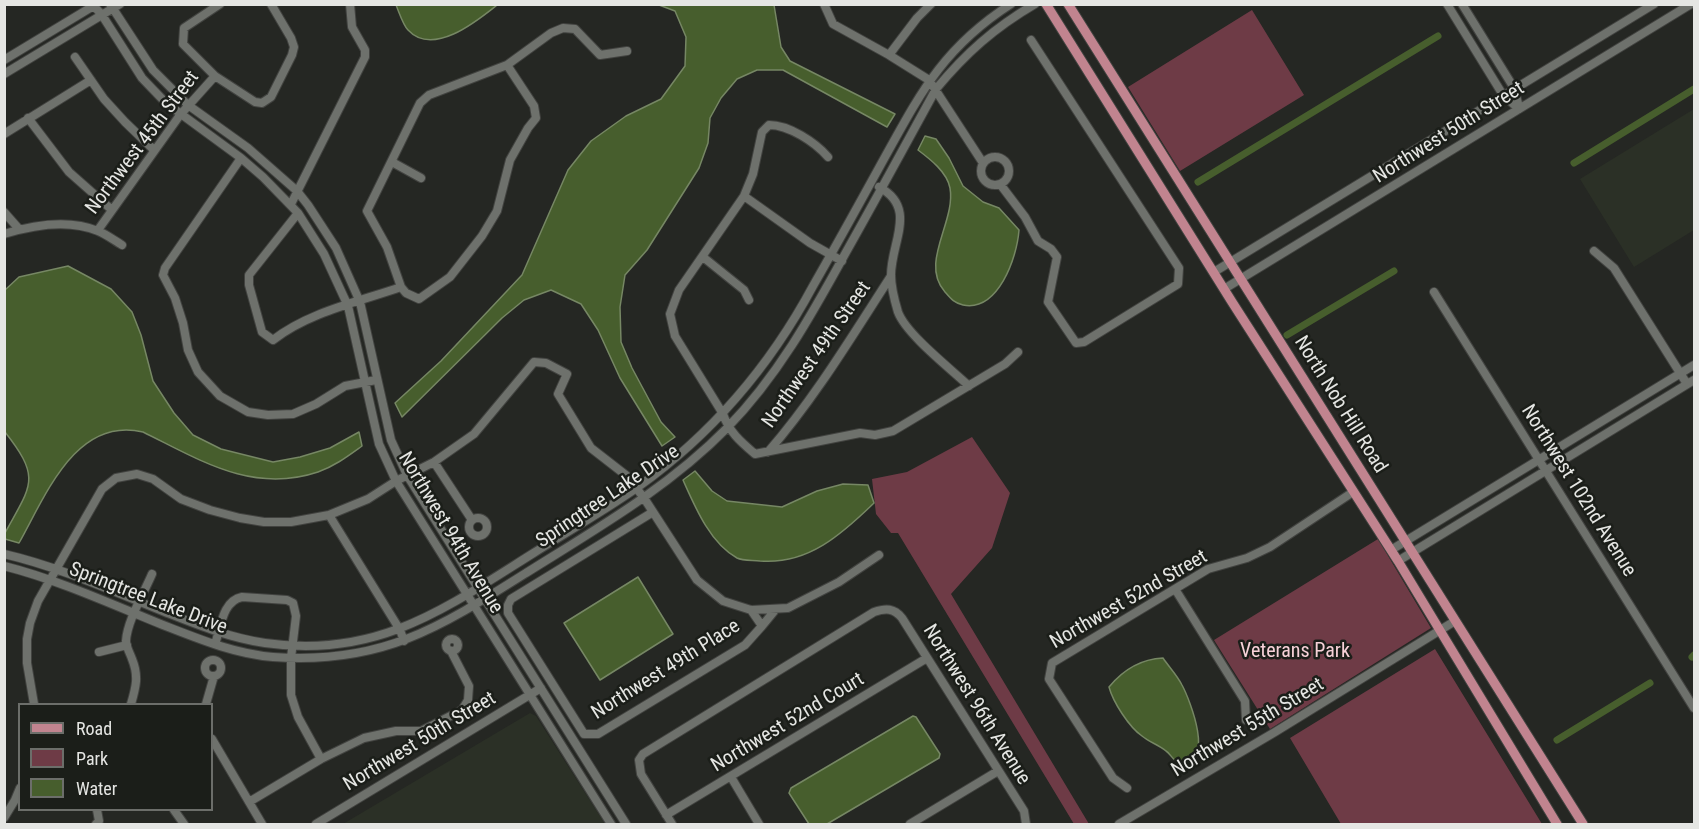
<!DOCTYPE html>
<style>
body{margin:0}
#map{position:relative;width:1699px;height:829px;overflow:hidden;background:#252723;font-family:"Roboto Condensed",sans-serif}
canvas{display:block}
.frame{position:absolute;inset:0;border:6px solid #e5e6e3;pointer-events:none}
.legend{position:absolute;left:18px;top:703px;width:195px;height:108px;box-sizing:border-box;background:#1b1e19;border:2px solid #6c6e6a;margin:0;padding:8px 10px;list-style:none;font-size:18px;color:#e5e6e3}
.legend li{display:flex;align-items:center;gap:12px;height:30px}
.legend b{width:30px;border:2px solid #6c6e6a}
</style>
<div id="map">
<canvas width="1699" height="829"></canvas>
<div class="frame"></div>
<ul class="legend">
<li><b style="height:8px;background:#c1848f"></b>Road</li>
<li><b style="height:16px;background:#6e3b46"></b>Park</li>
<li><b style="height:16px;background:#475e2d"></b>Water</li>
</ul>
</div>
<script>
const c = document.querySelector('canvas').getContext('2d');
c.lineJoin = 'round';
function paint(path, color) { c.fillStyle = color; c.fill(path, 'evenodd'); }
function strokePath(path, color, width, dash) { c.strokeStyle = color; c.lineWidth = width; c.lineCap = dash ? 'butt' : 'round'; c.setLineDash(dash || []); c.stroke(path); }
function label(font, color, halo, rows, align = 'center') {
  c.font = font + ' "Roboto Condensed",sans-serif'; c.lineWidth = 5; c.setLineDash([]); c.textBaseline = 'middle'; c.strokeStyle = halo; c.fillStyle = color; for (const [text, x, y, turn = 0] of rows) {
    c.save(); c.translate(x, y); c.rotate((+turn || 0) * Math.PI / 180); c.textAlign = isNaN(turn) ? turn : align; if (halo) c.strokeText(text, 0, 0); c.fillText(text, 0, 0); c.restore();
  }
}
paint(new Path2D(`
 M1694,109V230L1634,267L1580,179Z
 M530,713L536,716L605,824H343Z`), '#2b3026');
paint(new Path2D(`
 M1252,10L1304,95L1180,171L1128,87Z
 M972,437L1010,493L992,548L951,594L1089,824H1074L898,533H891L876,514L872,479L907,472Z
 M1378,539L1431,628L1270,729L1214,640Z
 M1435,649L1542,824H1341L1290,738Z`), '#6e3b46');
const water = new Path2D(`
 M396,5V4L497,5C477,21 433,57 408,30C403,25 399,12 396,5Z
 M659,5H774L781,47L790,61L895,114L887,127L783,70H757L737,79L721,98L710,118L708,143L699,168L647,250L625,275L620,307L621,342L632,368L661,422L675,437L662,446L620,378L598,330L581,304L551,290L524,300L502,318L402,417L395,403L441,361L522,275L568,170L591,141L626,116L661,99L685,66L686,37L675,11Z
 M925,136L936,139L949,158L963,186L983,202L999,208L1019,230C1017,258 998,312 963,305C954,303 951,299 945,292C919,263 956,222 950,188C947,172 930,159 918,150Z
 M68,266L111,289L132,312L141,335L153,381L174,413L193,435L221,449L273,462L300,457L330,448L359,432L362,446C348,456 335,466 318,472C252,494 200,460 143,432C76,416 46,495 19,543L5,539V533C31,485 42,479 5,432V290L19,277Z
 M695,471L712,491L727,501L782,507L817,491L843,484L868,485L874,503C842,534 808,565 760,561C753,560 743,561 737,558C710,543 695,507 683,480Z
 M638,577L673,634L600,680L564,623Z
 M1163,658C1169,667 1177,675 1182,685C1190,700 1216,766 1180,762C1173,762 1171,754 1166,751C1159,745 1149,742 1142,736C1129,727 1113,702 1109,687C1123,670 1142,659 1163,658Z
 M913,716L916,717L940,754L939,758L827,824H809L789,793L791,788Z`);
paint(water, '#475e2d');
strokePath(water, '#768764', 1.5);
strokePath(new Path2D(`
 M1574,163L1694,89
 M1198,182L1438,36
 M1287,335L1394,271
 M1692,657L1694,655
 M1557,740L1650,683`), '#475e2d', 7);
const minor = new Path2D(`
 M92,4L102,15L142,78L166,103L241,158L263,177L298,213L324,254L348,306L379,444L396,481L611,824
 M110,4L153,70L188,105L248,148L297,191L308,205L336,248L360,302L391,440L407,475L626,824
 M220,4L184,28L183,44L215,76L255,102L262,103L271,97L292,55L294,47L291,38L271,4
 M824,4L833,24L889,55L929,80L983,163
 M1447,4L1503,95L1519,109
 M1462,4L1514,88L1519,107
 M889,55L917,18L931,4
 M75,57L104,99L125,122L154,150
 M4,60L95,5
 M507,65L534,106L536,118L528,128L510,160L497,211L482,236L450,277L419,299L406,293L401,287L387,247L367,211L420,103L429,95L507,65L551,33L563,28L575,29L600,55L627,51
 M4,74L120,4
 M28,118L69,172L112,210
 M4,134L91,80
 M981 171a14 14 0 1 1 28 0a14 14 0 1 1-28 0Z
 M828,157C815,142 789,125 769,125L762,132L753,174L744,196L679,290L670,314L675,336L723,414C729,432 741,442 755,454L860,433L875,435L893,431L1005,364L1018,352
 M241,158L165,268L163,275L175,298L183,323L188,350L198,372L220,396L248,412L268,415L293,414L316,404L345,386L376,380
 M392,162L421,178
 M1000,184L1025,217L1038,241L1051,249L1057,257L1048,302L1076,343L1084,342L1178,284L1179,268L1031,40
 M879,187C918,208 891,242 891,275C891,286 895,302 898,312C906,334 951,369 969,386
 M744,196L810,243L842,261
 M291,204L365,57V50L352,27L350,4
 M4,212L19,229
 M298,213L249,275V285L262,332L273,340C309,312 358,302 401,287
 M98,230L180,115L215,76
 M4,234C33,225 69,219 98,231C106,234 115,241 122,245
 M1594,251L1614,268L1687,384
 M703,257L744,290L749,300
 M1214,272L1654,4
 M1224,289L1691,4
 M1434,292L1694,708
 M768,452C815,398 852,336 891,276
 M434,462L472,520
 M653,512L511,599L508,605V613L584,734H598L745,645L762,626L751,610
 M329,515L400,630L404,641
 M469 527a9 9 0 1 1 18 0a9 9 0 1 1-18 0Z
 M1391,550L1694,365
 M4,554C60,567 112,591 165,612C198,625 230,638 265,643C376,659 443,610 532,554C567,532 604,511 638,487C712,434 770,366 813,286C836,246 858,206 880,166C919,96 941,49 1011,4
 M1398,561L1694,380
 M4,566C59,580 111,604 163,625C199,639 235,654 273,657C381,665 439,628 526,573C596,529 668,488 727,428C777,377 811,316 845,254C876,199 906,144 936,89C966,53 994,28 1035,4
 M1175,589L1245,701L1246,720
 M762,626L776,609
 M446 645a6 6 0 1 1 12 0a6 6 0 1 1-12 0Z
 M215,644C221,628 222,601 242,597L287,600L293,603L296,616L291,658V695L298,717L321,759
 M99,652L127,645
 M205 668a8 8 0 1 1 16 0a8 8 0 1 1-16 0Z
 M34,704L27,663V639L30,623L38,601L102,489L116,478L137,474L153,479L181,499L210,510L240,518L264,522H291L329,515L368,499L396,481L434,462L474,434L534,362L546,363L567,374L558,394L591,448L627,476L644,498L697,580L723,601L751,610L788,608L839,582L879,555
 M131,704C136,687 139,676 132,659C130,653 126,647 126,641C127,621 144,593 152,574
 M206,704L214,676
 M212,739L262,824
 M731,777L759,824
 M1127,788L1113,778L1049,679L1052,663L1208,569L1247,558L1270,547L1353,492
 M249,802L321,759L364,738L396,731H421L462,710L468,700L469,686L451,651
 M174,810L184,824
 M666,815L927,658
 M4,818L15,800L20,788
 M96,824L99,821L97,810
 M316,824L541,688
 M672,824L641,774L639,760L643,754L874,612C886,608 894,608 902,618L1024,811L1026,824
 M910,824L998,771
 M1119,824L1275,732L1455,621`);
const major = new Path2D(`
 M1046,4L1232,302L1398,561L1557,824
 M1068,4L1583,824`);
strokePath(minor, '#424340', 10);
strokePath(major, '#424340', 11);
strokePath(minor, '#6e716c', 8);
strokePath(major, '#c1848f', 9);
label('20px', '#e5e6e3', '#1b1e19', [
 ["Northwest 50th Street",1449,133,-32],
 ["Northwest 45th Street",143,143,-53],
 ["Northwest 49th Street",817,355,-55],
 ["North Nob Hill Road",1340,405,58],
 ["Northwest 102nd Avenue",1578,491,58],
 ["Springtree Lake Drive",608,497,-34],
 ["Northwest 94th Avenue",450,533,59],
 ["Springtree Lake Drive",148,599,21],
 ["Northwest 52nd Street",1129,600,-30],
 ["Northwest 49th Place",666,670,-32],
 ["Northwest 96th Avenue",976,705,58],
 ["Northwest 52nd Court",788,723,-31],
 ["Northwest 55th Street",1248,728,-31],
 ["Northwest 50th Street",420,742,-31]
]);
label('20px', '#f7d1d8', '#1b1e19', [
 ["Veterans Park",1295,652]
]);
</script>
